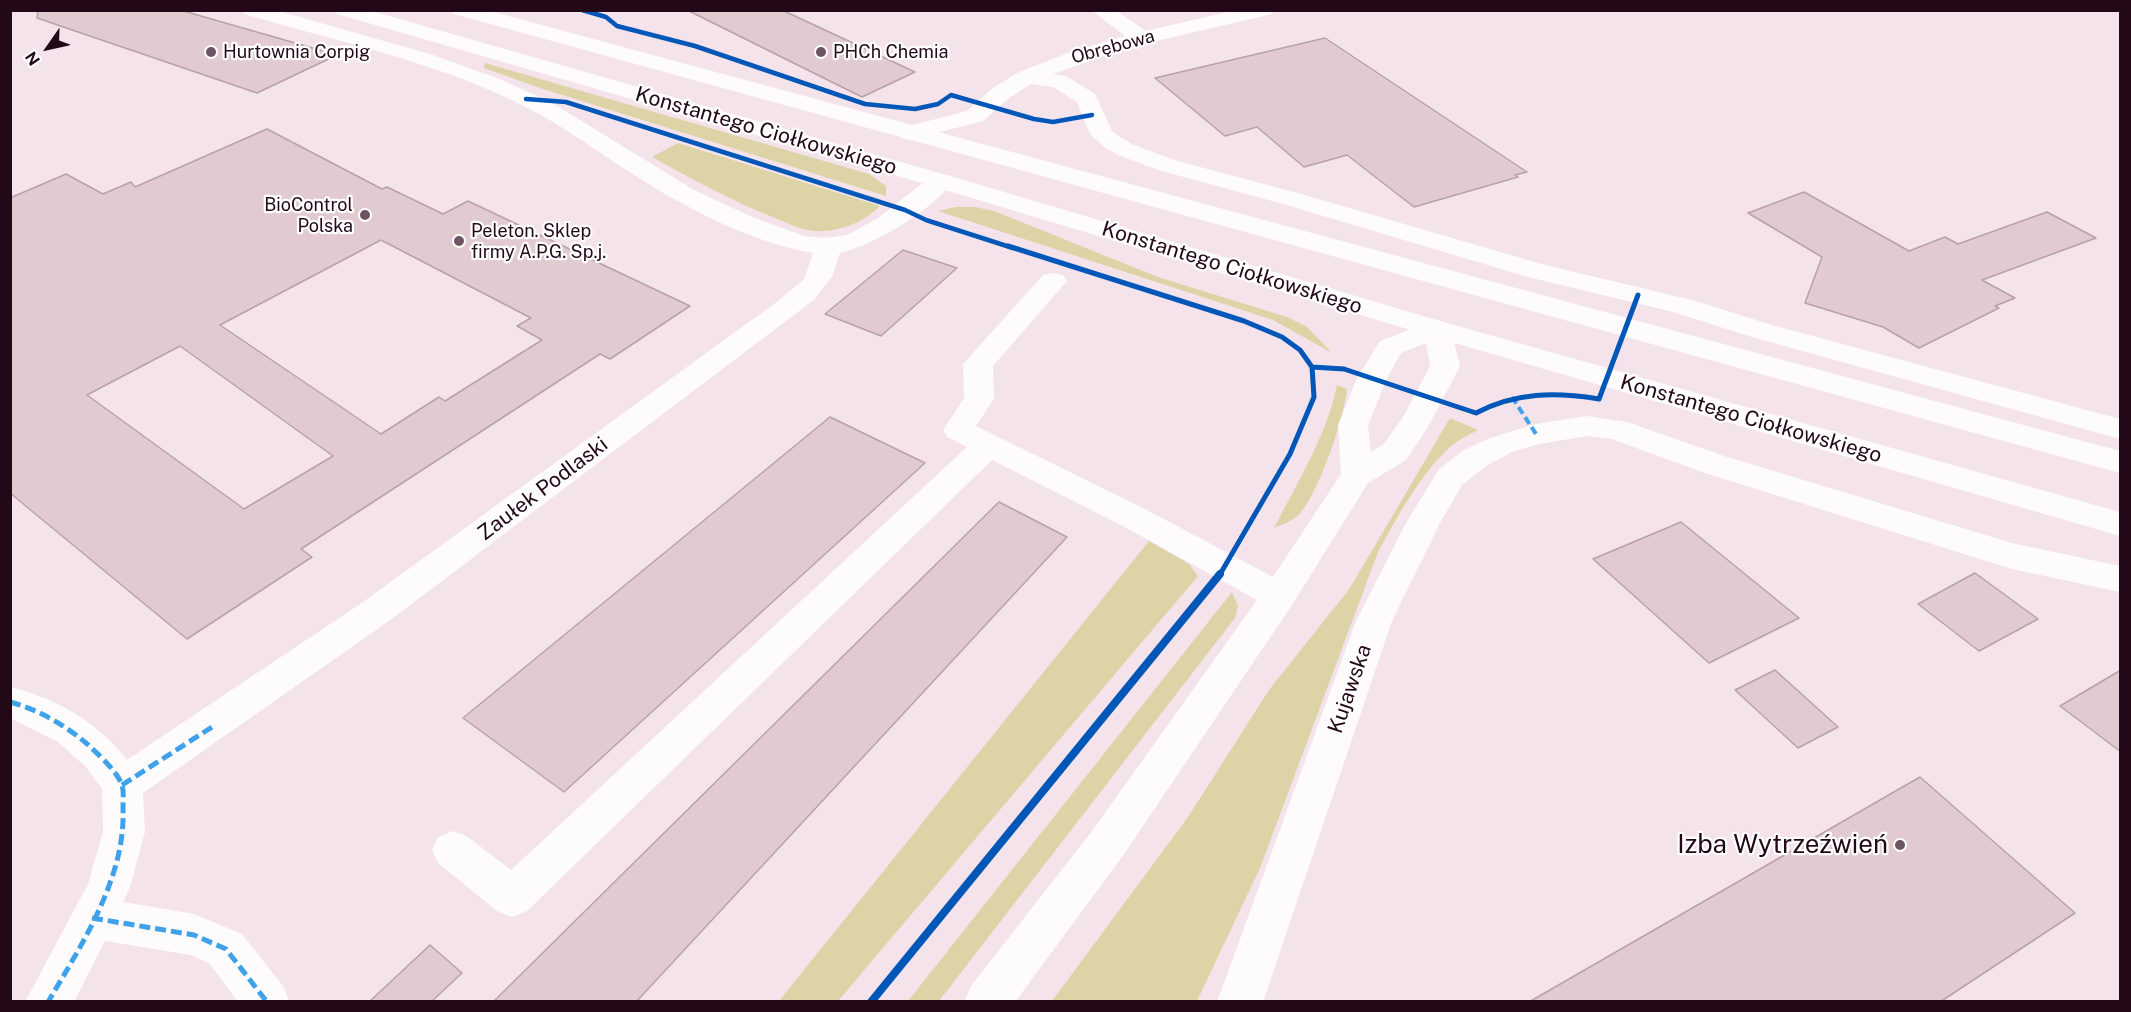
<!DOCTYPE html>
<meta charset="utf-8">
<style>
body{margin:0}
#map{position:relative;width:2131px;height:1012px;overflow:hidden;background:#f4e3eb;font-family:"Public Sans",sans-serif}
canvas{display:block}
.frame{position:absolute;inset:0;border:12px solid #230818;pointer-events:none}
.north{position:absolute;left:18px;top:18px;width:60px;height:60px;-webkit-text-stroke:4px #fff;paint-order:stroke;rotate:236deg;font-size:16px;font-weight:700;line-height:24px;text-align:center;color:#230818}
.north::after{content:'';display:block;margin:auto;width:21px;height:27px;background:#230818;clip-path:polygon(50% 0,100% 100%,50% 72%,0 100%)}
</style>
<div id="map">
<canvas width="2131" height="1012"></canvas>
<div class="frame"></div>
<div class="north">N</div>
</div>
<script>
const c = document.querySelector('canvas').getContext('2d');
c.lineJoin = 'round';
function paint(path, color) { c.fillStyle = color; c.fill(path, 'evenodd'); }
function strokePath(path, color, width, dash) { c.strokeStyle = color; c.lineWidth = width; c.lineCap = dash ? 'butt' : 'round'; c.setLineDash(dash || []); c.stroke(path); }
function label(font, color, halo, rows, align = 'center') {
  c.font = font + ' "Public Sans",sans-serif'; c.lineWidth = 4.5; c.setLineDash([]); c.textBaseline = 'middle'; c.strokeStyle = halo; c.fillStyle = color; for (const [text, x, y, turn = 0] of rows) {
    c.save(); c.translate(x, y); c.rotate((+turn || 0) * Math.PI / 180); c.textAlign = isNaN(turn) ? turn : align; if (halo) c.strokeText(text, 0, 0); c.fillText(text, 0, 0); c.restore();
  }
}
paint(new Path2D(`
 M485,63L869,174L886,186V196L540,88L484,68Z
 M678,143L880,206C864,222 838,233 814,231C801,230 787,223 775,218C732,201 692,179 652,157Z
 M956,207H975L994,211L1158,277L1287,317L1307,327L1332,353L1273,320L938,211Z
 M1337,385L1347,389C1343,422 1321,485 1302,511C1296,520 1283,524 1274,528C1297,483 1327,435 1337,385Z
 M1450,418L1478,430C1469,435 1458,440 1450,447C1419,476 1398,516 1378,552L1260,868L1197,1001H1052L1188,817L1269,690L1350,588Z
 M1149,541L1189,564L1198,576L838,1001H779Z
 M1232,592L1238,606L1235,618L939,1001H908Z`), '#dcd4a6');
const building = new Path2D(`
 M38,10H180L337,55L257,93L37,18Z
 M687,10H782L915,72L862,97Z
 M1325,38L1527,172L1515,175L1518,177L1414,207L1347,155L1304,167L1257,127L1225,136L1155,78Z
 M267,129L382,189L387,187L443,214L468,201L690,306L610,359L600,354L301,549L312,557L187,639L10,493V198L66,174L103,194L131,182L135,187ZM381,240L531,318L517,326L542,340L445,401L439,397L381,434L220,325ZM180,346L333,456L244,509L87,395Z
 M1804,192L1909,251L1945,237L1958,244L2047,212L2096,238L1982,280L2015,298L1995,306L1999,308L1919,348L1883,327L1805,303L1822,257L1748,213Z
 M903,250L957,268L881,336L825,314Z
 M830,417L925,463L564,792L463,718Z
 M999,502L1067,537L636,1002H493Z
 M1681,522L1799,618L1709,663L1593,559Z
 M1975,573L2038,619L1979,651L1918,604Z
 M1775,670L1838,727L1798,748L1735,690Z
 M2121,670V752L2060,706Z
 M1920,777L2075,913L1940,1002H1529Z
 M430,945L462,973L431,1002H369Z`);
paint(building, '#e2cad1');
strokePath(building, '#b8a2a8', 1.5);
paint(new Path2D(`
 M241,10H275L433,55L502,80L554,104L694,190L752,217L804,236L825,238L847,235L878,218L932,176L941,174L950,176L953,181C933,210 874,245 840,253L833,275L815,299L389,621L143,793L145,832L130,887L123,902L194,914L242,934L283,986L290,1002H238L210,964L191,955L105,941L74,1002H25L88,884L103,832L102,789L86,767L58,742L10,718V687C56,698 99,723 127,760L363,602L778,301L804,279L813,253C749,242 686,208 631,173C595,150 559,123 520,104C433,61 336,41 244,14Z
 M1091,10H1115L1146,31L1236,10H1275L1272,14L1122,49L1053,74L1066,76L1095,94L1112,131L1120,137L1134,145L1174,160L1301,194L1545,265L1692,300L1772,325L2120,419V439L1752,337L1673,312L1528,277L1283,204L1158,170L1118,155L1104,147L1090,134L1077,102L1053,87L1031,84L1009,98L983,121L909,140L901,138L897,133L901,128L967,111L993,88L1019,72L1068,53L1125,36Z
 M1053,273L1063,275L1067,281L993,366L994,399L976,426L1145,509L1273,577L1341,474L1338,425L1357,378L1380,341L1427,323L1437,320L1447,323L1451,329L1460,366L1428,427L1406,460L1368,483L1292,605L1122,857L1015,1002H964L971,986L1092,831L1257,600L1121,525L992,460L527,911L512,917L497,911L438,863L432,850L438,837L453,831L468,837L511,870L967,447L947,437L943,430L964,398L963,364L1043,275ZM1426,343L1430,366L1403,417L1384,444L1371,452L1368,425L1387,378L1401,353Z
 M1587,416L1627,422L1724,456L2012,543L2120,566V592L2012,569L1702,472L1612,439L1587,436L1539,444L1512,452L1486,466L1462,485L1440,523L1392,621L1263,1002H1217L1356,621L1406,523L1439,469L1464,450L1490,438L1536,424Z`), '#fdfbfc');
paint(new Path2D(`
 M334,10H368L950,176L1447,323L2120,512V536L1427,335L932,186L337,14Z
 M451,10H486L2120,451V473L454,14Z`), '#fdfbfc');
strokePath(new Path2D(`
 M1512,397L1536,434`), '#3ea1ea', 4, [8, 4]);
strokePath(new Path2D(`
 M10,702C37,709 65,725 86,743C97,753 117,771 122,785C124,791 123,801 123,808C126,877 82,944 48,1002
 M122,785L212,727
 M92,918L194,935L226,949L267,1002`), '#3ea1ea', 5, [11, 5]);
strokePath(new Path2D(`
 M582,10L606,17L617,26L695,46L865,104L915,109L938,104L951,95L1034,119L1053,122L1092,115
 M526,99L566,102L905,210L926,220L1013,248`), '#0057b8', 4.5);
strokePath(new Path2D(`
 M1008,246L1244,321L1282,337L1300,350L1312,367L1314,397L1290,454L1219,576
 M1312,367L1344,369L1476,413C1516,392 1555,392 1599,399L1638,295`), '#0057b8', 5);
strokePath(new Path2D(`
 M871,1002L1220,574`), '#0057b8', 8);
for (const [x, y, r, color] of [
 [211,52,6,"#6c5562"],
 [821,52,6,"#6c5562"],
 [365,215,6,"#6c5562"],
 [459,241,6,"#6c5562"],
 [1900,845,6,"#6c5562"]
]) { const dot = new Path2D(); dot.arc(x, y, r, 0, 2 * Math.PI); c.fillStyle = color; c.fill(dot); strokePath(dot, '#fff', 2); }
label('18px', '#230818', '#fff', [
 ["Obrębowa",1113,47,-15]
]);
label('18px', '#230818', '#fff', [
 ["Hurtownia Corpig",223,52],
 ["PHCh Chemia",833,52],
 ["BioControl",353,205,"right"],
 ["Polska",353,226,"right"],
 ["Peleton. Sklep",471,231],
 ["firmy A.P.G. Sp.j.",471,252]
], 'left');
label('21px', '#230818', '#fff', [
 ["Konstantego Ciołkowskiego",766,131,16],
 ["Konstantego Ciołkowskiego",1232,268,17],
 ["Konstantego Ciołkowskiego",1751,419,16],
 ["Zaułek Podlaski",543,489,-37],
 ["Kujawska",1350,689,-71]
]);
label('26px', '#230818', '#fff', [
 ["Izba Wytrzeźwień",1888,845]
], 'right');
</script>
